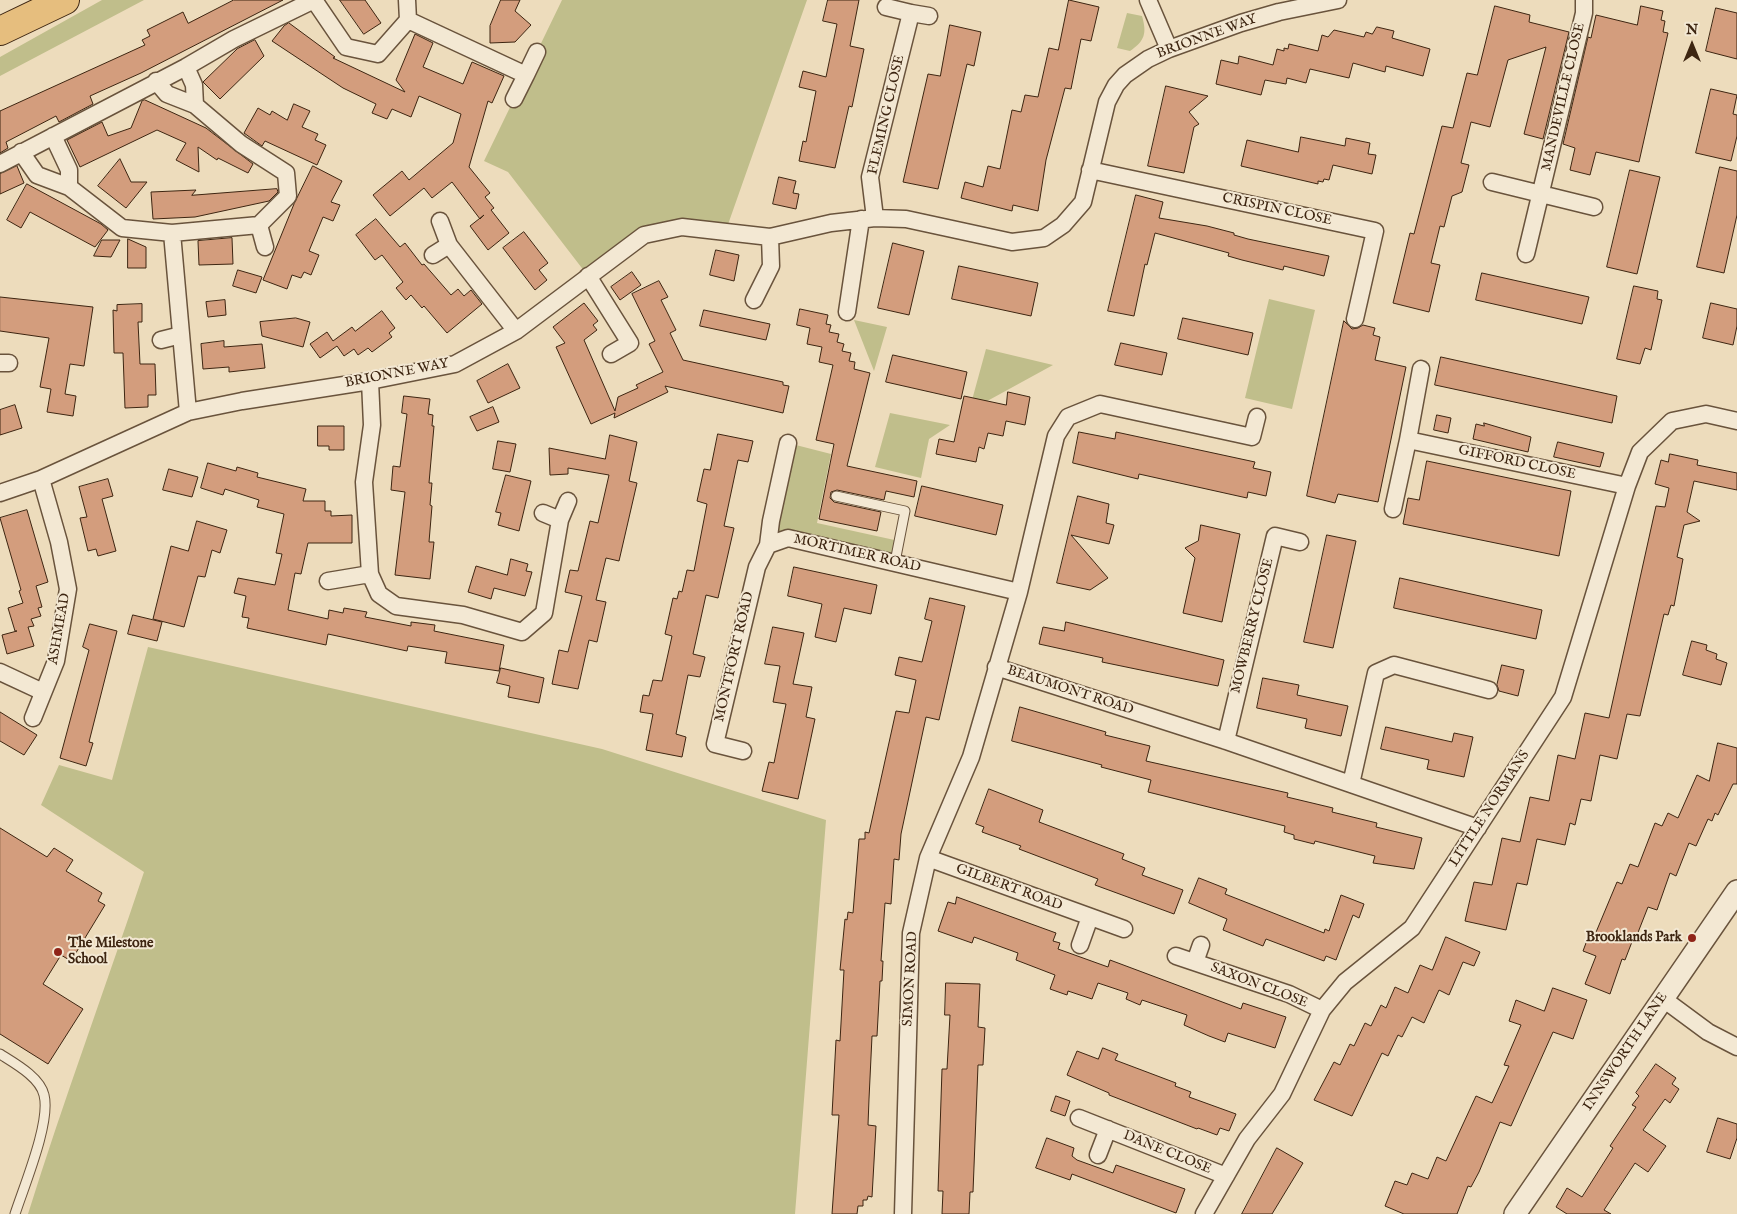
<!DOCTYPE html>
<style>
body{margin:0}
#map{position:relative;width:1737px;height:1214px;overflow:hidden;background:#eddcbc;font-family:"IM FELL English",serif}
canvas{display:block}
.north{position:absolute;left:1667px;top:20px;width:50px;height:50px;-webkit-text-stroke:4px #f3e8d3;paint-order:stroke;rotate:0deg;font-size:14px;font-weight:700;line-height:20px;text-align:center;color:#3d2511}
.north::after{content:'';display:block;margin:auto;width:18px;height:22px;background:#3d2511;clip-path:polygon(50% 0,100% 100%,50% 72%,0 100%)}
</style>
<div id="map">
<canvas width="1737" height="1214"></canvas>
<div class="north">N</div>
</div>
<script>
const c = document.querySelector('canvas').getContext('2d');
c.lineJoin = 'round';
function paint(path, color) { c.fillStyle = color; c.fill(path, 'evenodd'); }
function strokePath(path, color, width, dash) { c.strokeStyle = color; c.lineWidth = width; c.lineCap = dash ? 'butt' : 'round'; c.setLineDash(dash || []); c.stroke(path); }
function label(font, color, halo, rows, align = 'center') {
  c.font = font + ' "IM FELL English",serif'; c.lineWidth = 4; c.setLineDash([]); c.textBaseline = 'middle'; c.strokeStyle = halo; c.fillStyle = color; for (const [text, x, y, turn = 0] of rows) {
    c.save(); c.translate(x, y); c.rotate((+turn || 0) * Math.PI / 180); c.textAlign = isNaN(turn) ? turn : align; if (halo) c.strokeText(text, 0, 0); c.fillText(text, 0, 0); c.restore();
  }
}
paint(new Path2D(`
 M102,0H144L0,76V57Z
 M562,0H807L725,233L644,235L588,276L508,172L484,161Z
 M1127,13L1142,16C1147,33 1145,41 1130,51L1117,48Z
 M1269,299L1315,310L1292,409L1245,398Z
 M854,320L887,327L874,371Z
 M986,349L1053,365L969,411Z
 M890,413L950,425L929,439L921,478L875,467Z
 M788,443L831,454L817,523L899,541L895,562L788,538L768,545Z
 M148,647L602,749L826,820L795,1214H28C64,1099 106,986 144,872L41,805L59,765L112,780Z`), '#c0be8b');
const building = new Path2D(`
 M234,0H283L141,73L90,96L93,104L59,122L56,116L6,142L8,148L0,153V111L145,45L142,40L150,36L147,30L183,12L188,23Z
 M340,0H365L381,23L364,34Z
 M501,0H520L515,11L531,25L515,42L490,43V26Z
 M828,0H859L850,46L864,49L852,107L849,106L835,168L799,161L803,141L806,142L816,91L799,87L803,71L826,77L837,24L823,21Z
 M1069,0L1099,7L1091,41L1081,39L1071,89L1065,88L1046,160L1038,211L1013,205L1012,211L961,198L965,182L983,187L988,166L1000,169L1012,110L1021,112L1025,95L1038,97L1049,48L1058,50Z
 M1495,6L1530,15L1529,22L1569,32L1543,139L1524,134L1546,47L1508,60L1490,127L1471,122L1461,163L1469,165L1462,192L1452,196L1444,227L1440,226L1431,263L1440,265L1429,312L1393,303L1410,233L1414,234L1442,126L1453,128L1467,73L1477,75Z
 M1641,6L1663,11L1661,20L1665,21L1663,32L1668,33L1639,162L1596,152L1590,175L1570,170L1575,148L1563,144L1588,37L1591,38L1596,15L1637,25Z
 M1716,8L1737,13V59L1706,51Z
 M289,23L335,57L333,58L405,92L396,80L415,34L433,43L423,67L463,84L472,62L504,76L492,103L488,101L469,167L490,193L485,197L494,208L491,210L509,233L488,250L470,226L484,215L480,219L452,182L432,198L424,188L390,216L373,195L402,171L409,180L453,143L461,114L419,96L411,117L392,109L387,119L372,113L376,104L343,88L272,41L284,26Z
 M950,25L981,32L974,66L967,64L938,189L903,182L928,74L940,76Z
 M1377,27L1394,31L1392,38L1430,49L1423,76L1386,66L1385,72L1353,63L1349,78L1310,69L1306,83L1287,78L1286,84L1265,80L1261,95L1216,84L1221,60L1238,64L1239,56L1273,65L1277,49L1284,51V48L1288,49L1289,44L1318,51L1322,35L1328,37L1334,30L1364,37L1366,32L1372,34Z
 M255,40L264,56L220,99L203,82L237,49Z
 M1166,86L1208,96L1189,112L1199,124L1194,127L1184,173L1148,166Z
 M1711,89L1737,95L1733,114L1737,115V136L1731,161L1696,153Z
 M145,100L206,128L253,164L248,173L218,158L217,160L198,147L199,172L176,160L186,143L157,130L80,167L67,140L102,122L108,136L131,128L142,101Z
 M294,104L310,111L302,127L318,134L315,140L326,145L317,165L265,141L262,146L244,133L258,108L270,115L272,111L287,120Z
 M1301,137L1345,146L1346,138L1370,143L1368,154L1376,155L1372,174L1333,165L1329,180L1324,179L1323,182L1318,181V184L1241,166L1247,140L1298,152Z
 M120,159L131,182H147L126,208L98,186Z
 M17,166L24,183L0,194V174Z
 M313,166L342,181L331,202L340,205L333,221L323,217L309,251L319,255L311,275L304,272L301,278L292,275L287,289L263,280L294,204Z
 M1720,167L1737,171V215L1724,273L1697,267Z
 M1630,170L1660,177L1637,274L1607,267Z
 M779,177L796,181L793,193L799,194L796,209L773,204Z
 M27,184L101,224L108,230L95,247L30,212L21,228L7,220Z
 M277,189L278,192L269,201L195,217L153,219L151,192L196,190L192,195Z
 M1136,195L1163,202L1159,218L1207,226L1234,233V235L1248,239L1329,256L1324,276L1284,266L1283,270L1242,260L1228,256L1229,253L1155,233L1147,265L1145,264L1134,316L1108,311Z
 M376,219L400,247L405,243L422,265L424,264L451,295L458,289L464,296L471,290L482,304L447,333L424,306L422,308L411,295L406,300L396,288L403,282L382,255L375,260L356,235Z
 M524,232L548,263L539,270L547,280L535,290L503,248Z
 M232,238L233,264L199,265L198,241Z
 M128,239L146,247V268H128Z
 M102,240H120L111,257L94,256Z
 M893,243L924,251L909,315L878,308Z
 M716,250L739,255L734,281L710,275Z
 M959,266L1038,283L1031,316L952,299Z
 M238,270L262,277L256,293L233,286Z
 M632,272L641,285L620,300L611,287Z
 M1482,273L1589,297L1582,324L1476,300Z
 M659,281L668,297L661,300L676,330L670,333L683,360L783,382V385L789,386L783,413L665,386L668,392L614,418L615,413L591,424L556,347L565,343L553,327L584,303L598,321L593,325L597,330L584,340L615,411L618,397L638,388L636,385L663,372L649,344L655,341L632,294Z
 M1634,286L1658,291L1657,299L1662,300L1651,350L1645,348L1640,364L1617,359Z
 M0,297L93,307L84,366L70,364L65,394L76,396L73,416L47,412L51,389L40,387L49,338L0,331Z
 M225,300L226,315L208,317L206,302Z
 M1711,303L1737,309V326L1733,345L1703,338Z
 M142,304V322H138L140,364H155L156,395H148V407L125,408L123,353H114L113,310L117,311V305Z
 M800,309L828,315L826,324L831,325L829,332L839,334L837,342L844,344L842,351L851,353L849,361L855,362L854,369L870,373L847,466L917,481L914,497L886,491L884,500L837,490L831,492L830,498L834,502L881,512L877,531L819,519L834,444L816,440L833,365L819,362L822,347L807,344L810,328L797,325Z
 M704,310L770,324L766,340L700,326Z
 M382,311L395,328L389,333L392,337L372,352L368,348L358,355L354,349L344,356L337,346L320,358L310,344L327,332L333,341L352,327L355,331Z
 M296,318L310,322L303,347L262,336L260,322Z
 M1183,318L1253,333L1248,355L1178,339Z
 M1344,321L1352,329L1358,328L1363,325L1375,328L1373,335L1380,337L1375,360L1406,367L1378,502L1338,494L1335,503L1307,496Z
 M224,341V347L262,344L265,368L229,372V367L203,369L201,344Z
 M1121,343L1167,353L1162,375L1115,365Z
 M893,355L967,372L961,399L886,382Z
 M1441,357L1617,396L1612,423L1435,385Z
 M508,364L520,388L488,403L477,381Z
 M1008,392L1030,397L1025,425L1006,421L1003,436L988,433L984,449L979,447L976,462L936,454L939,439L954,442L964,396L1006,405Z
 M404,396L430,399L428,414L433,415L432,426H434L429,483H432L430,505L432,506L429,542H434L430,579L395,575L405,492L391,490L393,466L400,467L407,414L402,413Z
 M15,405L22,428L0,435V410Z
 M493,407L499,422L477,431L470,417Z
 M1437,415L1451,418L1448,433L1434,430Z
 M1484,423L1531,437L1528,452L1473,439L1476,424L1484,426Z
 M318,426H344V450H329V446H318Z
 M1079,432L1115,439L1116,432L1255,462L1253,468L1271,472L1266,496L1248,492L1247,498L1139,474L1138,479L1073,463Z
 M718,434L753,441L748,462L738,460L724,526L734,528L718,598L706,595L693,654L705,657L700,677L688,675L676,734L686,737L682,757L646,750L653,714L640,712L643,695L649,696L653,680L662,681L672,636L665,634L673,598L677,599L679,591L682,592L687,570L694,571L707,504L697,501L704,469L710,470Z
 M610,435L637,442L629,481L637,483L619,561L606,558L596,600L606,602L597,642L589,640L578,689L552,684L559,650L568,652L582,596L565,592L570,570L578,571L590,521L598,523L609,475L568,468V474L550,475L549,448L605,459Z
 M498,441L516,444L510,472L493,469Z
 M1558,442L1604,453L1600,467L1554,457Z
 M1670,454L1698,460L1697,465L1737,473V490L1694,481L1687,512L1700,521L1684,525L1677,557L1683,559L1674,606L1671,605L1668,615L1664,614L1640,716L1627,714L1617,759L1600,755L1591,801L1581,799L1575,825L1570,823L1565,845L1537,839L1527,885L1517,883L1506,930L1465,921L1474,882L1492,885L1502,838L1520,842L1530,797L1549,801L1558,755L1575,759L1585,713L1609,718L1656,506L1665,507L1669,488L1655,484L1661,460L1668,462Z
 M1427,461L1571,491L1559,556L1403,524L1408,498L1419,500Z
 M208,463L236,471L237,467L258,473L257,477L306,489L303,501H325V511H331V516L352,515V543H308L301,574L295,573L288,610L328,619L329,610L343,613L344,608L367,612L365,617L411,626V622L435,625L434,631L504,645L499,671L445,663L447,652L408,646L407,651L328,634L326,645L247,628L249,618L242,617L246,596L234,593L238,578L275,585L282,554L276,553L284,514L257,507L259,500L225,489L223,495L201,488Z
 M169,469L198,477L192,497L163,490Z
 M506,475L531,481L519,531L498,525L501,513L496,512Z
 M108,479L113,496L102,499L116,551L98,556L96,549L88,551L80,518L87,517L79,487Z
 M922,486L1003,505L996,535L915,516Z
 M1078,496L1109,504L1106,523L1114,525L1109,544L1071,535L1108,578L1090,590L1057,583Z
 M27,510L48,582L36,586L42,607L38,608L41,616L31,619L34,626L28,627L34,646L7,654L2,635L17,631H15L8,608L23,603L19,591L21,590L0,518Z
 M197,521L227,530L220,553L212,550L205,577L198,576L184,627L153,619L171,546L188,551Z
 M1201,525L1240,534L1222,622L1183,613L1195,558L1185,548L1198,541Z
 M1327,535L1356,541L1333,648L1304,642Z
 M511,559L528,564L526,571L532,572L525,596L494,588L491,599L468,592L476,566L507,575Z
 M794,567L877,585L871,614L844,608L836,642L815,637L822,604L788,596Z
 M1400,578L1542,610L1536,639L1394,608Z
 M930,598L965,606L939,720L926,717L901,834L899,860L894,859L891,904L885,903L881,961H883L882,981H880L877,1036H872L869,1099L868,1125L876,1126L872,1197L868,1196L867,1200H863V1206H858L857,1214H832L839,1115H832L836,1040L840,1041L844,970H840L845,919L847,920L848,912L853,913L859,839H865V832L869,833L896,711L909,713L916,680L895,675L899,657L922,662L932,621L925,619Z
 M133,615L162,622L157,641L128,634Z
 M1066,622L1224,660L1218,686L1102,662L1103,658L1039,644L1043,627L1064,631Z
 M90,624L117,631L89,742L93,743L86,766L60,758L89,650L83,647Z
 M773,627L804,633L793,684L812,687L806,717L815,719L798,799L762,791L769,762L774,763L786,704L773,702L780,666L765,664Z
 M1692,641L1707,645L1706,650L1717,654L1716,659L1727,663L1721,685L1683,675Z
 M1502,665L1524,670L1518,696L1499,691L1497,685Z
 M501,668L544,678L539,703L508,697L510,686L497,683Z
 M1263,678L1299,685L1297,695L1348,706L1341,736L1305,728L1307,719L1257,708Z
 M1020,707L1106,732L1105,735L1150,746L1146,761L1288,793L1287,797L1333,808L1332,812L1377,823L1376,827L1422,838L1414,869L1373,863L1375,856L1315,841L1314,844L1294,839V835L1284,832L1285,826L1148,792L1151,780L1101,767L1102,765L1012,741Z
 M0,712L37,735L24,755L0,741Z
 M1386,727L1452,742L1454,733L1473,737L1464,777L1427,769L1429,760L1381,749Z
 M1718,743L1737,748V784H1733L1718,815L1715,813L1712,821L1708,819L1696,846L1689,843L1676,876L1670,873L1657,910L1648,907L1637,935L1635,934L1625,960L1622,959L1610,994L1585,984L1596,956L1583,951L1589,935L1594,937L1617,882L1622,884L1630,864L1638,867L1655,823L1662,826L1668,813L1678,818L1697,775L1709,781Z
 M989,789L1043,810L1039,822L1124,854L1122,859L1145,868L1142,875L1183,890L1174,914L1095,885L1098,879L1019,849L1021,846L982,832L984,827L976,824Z
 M0,828L47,857L54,848L73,860L66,871L102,893L98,901L105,905L71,961L61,955L43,984L83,1009L48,1064L0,1034Z
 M1199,878L1227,889L1225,894L1324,933L1325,929L1329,931L1341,895L1364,904L1359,918L1353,915L1336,960L1326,956L1324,961L1266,939L1263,946L1223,930L1227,919L1189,903Z
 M957,897L1056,933L1053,941L1060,943L1058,949L1108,967L1110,960L1241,1009L1243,1003L1286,1017L1275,1048L1228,1033L1225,1042L1209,1036L1184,1025L1187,1015L1142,1000L1140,1005L1126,999L1128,993L1098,983L1092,999L1068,991L1067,995L1050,989L1055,975L1016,960L1018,953L974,937L972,943L938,931L948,902L955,904Z
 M1446,937L1480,952L1474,966L1463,962L1449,995L1439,990L1424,1023L1412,1017L1402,1037L1398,1035L1388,1056L1382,1053L1352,1116L1314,1100L1334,1062L1340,1065L1350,1044L1354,1046L1365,1023L1371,1026L1381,1005L1386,1008L1395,987L1408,993L1420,965L1432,970Z
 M946,983L980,984L978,1027L985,1028L983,1065H978L973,1192H970L969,1214H942L943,1191H938L942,1069H947L950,1015H945Z
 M1553,988L1587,1000L1573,1039L1553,1032L1511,1126L1500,1122L1479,1172L1471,1187L1468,1186L1457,1214H1404L1385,1206L1395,1181L1407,1185L1412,1173L1428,1179L1437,1157L1446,1161L1476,1096L1492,1103L1509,1066L1504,1065L1521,1025L1509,1021L1516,1000L1544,1011Z
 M1103,1048L1118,1054L1115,1060L1176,1083L1175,1086L1191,1092L1189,1097L1236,1114L1229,1131L1220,1128L1217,1135L1198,1128L1197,1129L1109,1095V1093L1067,1075L1077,1051L1098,1059Z
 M1656,1064L1676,1078L1672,1084L1679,1089L1670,1103L1665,1099L1643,1130L1666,1146L1648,1172L1635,1163L1604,1210L1611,1214H1567L1556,1207L1567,1188L1582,1197L1613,1148L1610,1146L1636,1107L1632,1105L1639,1096L1636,1093Z
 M1056,1096L1070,1101L1065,1116L1051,1111Z
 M1718,1118L1737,1124V1138L1730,1159L1707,1152Z
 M1047,1138L1074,1148L1072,1156L1077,1160L1113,1173L1116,1165L1185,1189L1176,1213L1072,1174L1070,1180L1036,1168Z
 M1277,1148L1303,1163L1272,1214H1242Z`);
paint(building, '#d39d7d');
strokePath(building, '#3d2511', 1);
const service = new Path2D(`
 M836,496L905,511L895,562
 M0,1054C14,1063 40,1077 44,1095C51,1122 24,1186 15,1214`);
const minor = new Path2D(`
 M314,0L346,47L378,54L408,20L407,0
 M1148,0L1169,49
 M911,13L929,16
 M408,20L526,75L537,52
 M156,81L167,94L195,105L194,85L186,67
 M514,99L526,75
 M21,152L37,175L69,187V170L53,136
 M0,164L186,67L234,39L314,0
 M1090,170L1375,231L1355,319
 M1492,182L1594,207
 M69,187L122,228L172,233L188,412
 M875,218L870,177L911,13L886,7
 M440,221L449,245L516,331
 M259,225L265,247
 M172,233L259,225L288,196L286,173L241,144L195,105
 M1526,254L1584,13V0
 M433,255L449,245
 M588,276L630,343L611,354
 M754,300L771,266L770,237
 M847,312L861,219
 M161,340L181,335
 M0,363H9
 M370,381L372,425L364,482L370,574L379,594L396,606L463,615L522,632L544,613L560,520L568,501
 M1408,440L1421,369
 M788,443L771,521L768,545L788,538L1019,592
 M0,493L41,479L188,412L242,401L370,381L455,364L516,331L644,235L682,227L770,237L831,223L875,218L906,219L1012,242L1044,238L1063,225L1083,202L1107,102L1116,85L1125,75L1148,59L1169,49L1241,23L1279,12L1338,0
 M1393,509L1408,440L1627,486
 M543,513L560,520
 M328,581L370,574
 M996,667L1226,741L1478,828
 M0,672L43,692
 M33,718L56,661L68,589L59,542L41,479
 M1226,741L1275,536L1300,542
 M743,751L715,744L757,567L768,545
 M1351,784L1376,673L1394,665L1489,690
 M928,858L1124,929
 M1080,945L1090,917
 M1176,956L1289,994L1322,1010
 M1195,962L1201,945
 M1662,998L1708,1032L1737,1047
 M1079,1118L1226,1176
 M1098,1155L1108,1129
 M903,1214L911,933L928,858L971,757L1019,592L1056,436L1068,417L1100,404L1252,437L1257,417
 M1204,1214L1247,1139L1282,1094L1322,1010L1345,982L1412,928L1563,697L1627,486L1640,452L1672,421L1706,414L1737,421`);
const tertiary = new Path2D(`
 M1515,1214L1737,891`);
const trunk = new Path2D(`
 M0,31L65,0`);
strokePath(service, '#69533c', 11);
strokePath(minor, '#69533c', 19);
strokePath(tertiary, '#69533c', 24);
strokePath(trunk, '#3d2511', 30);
strokePath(service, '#f3e8d3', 9);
strokePath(minor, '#f3e8d3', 16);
strokePath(tertiary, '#f3e8d3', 21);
strokePath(trunk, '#e6be7e', 28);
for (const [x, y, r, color] of [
 [1692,938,5,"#8f2418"],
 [58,952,5,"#8f2418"]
]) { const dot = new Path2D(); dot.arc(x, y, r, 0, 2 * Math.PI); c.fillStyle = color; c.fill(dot); strokePath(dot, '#f3e8d3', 2); }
label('14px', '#3d2511', '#f3e8d3', [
 ["BRIONNE WAY",1207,37,-20],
 ["MANDEVILLE CLOSE",1564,97,-77],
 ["FLEMING CLOSE",887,115,-77],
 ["CRISPIN CLOSE",1277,210,12],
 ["BRIONNE WAY",397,374,-11],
 ["GIFFORD CLOSE",1517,463,12],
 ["MORTIMER ROAD",857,554,13],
 ["MOWBERRY CLOSE",1253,626,-76],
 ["ASHMEAD",60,629,-80],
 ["MONTFORT ROAD",735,657,-77],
 ["BEAUMONT ROAD",1070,691,18],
 ["LITTLE NORMANS",1490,809,-57],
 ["GILBERT ROAD",1009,888,20],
 ["SIMON ROAD",911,979,-87],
 ["SAXON CLOSE",1259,986,21],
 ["INNSWORTH LANE",1626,1052,-56],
 ["DANE CLOSE",1167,1153,22]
]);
label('bold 14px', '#3d2511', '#f3e8d3', [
 ["Brooklands Park",1682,938],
 ["The Milestone",68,944,"left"],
 ["School",68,960,"left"]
], 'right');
</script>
